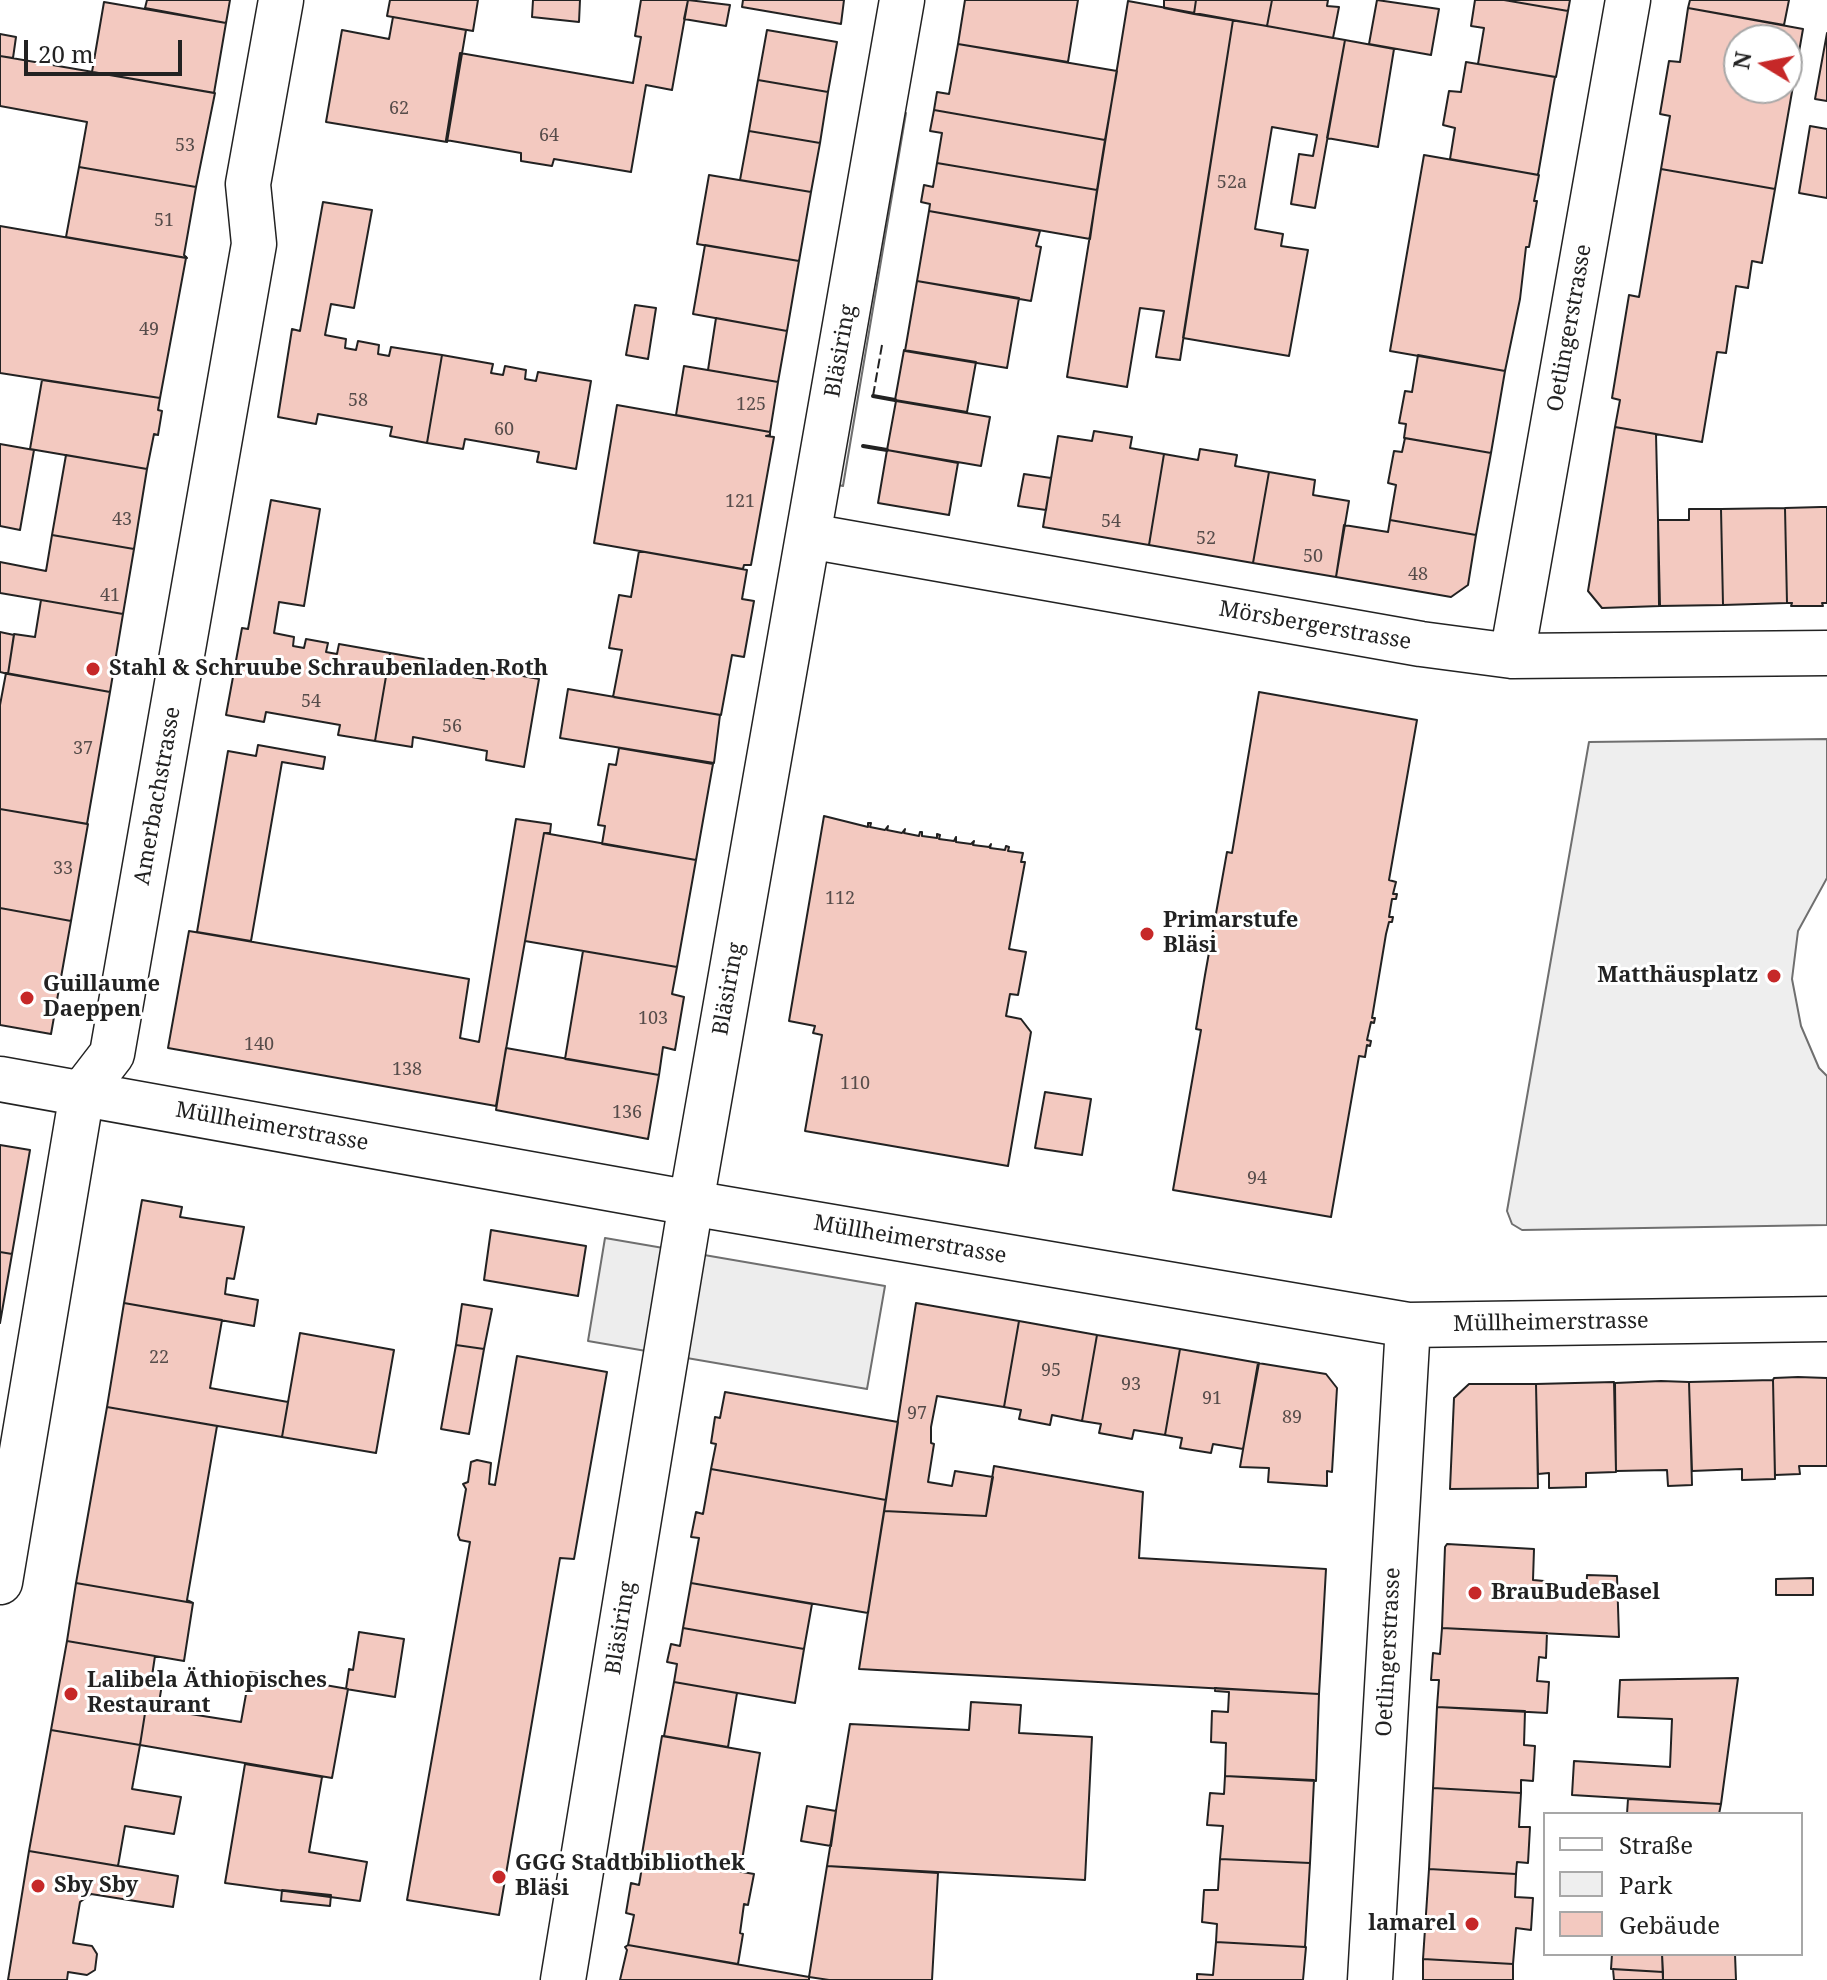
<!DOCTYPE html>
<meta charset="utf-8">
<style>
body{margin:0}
#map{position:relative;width:1827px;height:1980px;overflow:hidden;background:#fff;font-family:"Noto Serif",serif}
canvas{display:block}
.legend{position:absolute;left:1543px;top:1812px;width:260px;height:144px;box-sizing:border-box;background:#fff;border:2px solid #a7a7a7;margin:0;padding:10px 14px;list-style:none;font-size:24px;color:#222}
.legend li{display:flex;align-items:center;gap:16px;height:40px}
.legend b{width:40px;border:2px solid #a7a7a7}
.north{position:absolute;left:1723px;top:24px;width:80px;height:80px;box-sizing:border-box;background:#fff;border:2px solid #a7a7a7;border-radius:50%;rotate:280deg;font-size:22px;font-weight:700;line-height:32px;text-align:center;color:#222}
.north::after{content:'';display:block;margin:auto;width:28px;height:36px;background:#c62828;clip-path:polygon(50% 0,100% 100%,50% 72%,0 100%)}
.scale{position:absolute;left:24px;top:40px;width:158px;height:36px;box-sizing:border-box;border:4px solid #222;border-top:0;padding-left:10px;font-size:24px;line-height:28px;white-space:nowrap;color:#222;-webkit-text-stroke:6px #fff;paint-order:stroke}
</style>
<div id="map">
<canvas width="1827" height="1980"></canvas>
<ul class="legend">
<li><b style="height:10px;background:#fff"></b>Straße</li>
<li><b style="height:22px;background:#eee"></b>Park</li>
<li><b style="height:22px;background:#f3c9c0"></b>Gebäude</li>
</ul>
<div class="north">N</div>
<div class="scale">20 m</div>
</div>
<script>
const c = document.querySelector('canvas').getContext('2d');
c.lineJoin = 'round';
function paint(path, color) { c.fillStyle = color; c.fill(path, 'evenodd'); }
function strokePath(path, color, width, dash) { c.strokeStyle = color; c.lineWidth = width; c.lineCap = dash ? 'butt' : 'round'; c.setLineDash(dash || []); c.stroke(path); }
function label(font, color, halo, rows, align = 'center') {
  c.font = font + ' "Noto Serif",serif'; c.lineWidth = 6; c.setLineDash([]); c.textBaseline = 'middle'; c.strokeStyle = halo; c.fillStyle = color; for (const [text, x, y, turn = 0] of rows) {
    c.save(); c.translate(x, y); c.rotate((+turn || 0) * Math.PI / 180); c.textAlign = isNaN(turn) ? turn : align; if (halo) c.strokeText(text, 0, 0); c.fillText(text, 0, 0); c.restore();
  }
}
const green = new Path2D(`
 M1827,739V878L1798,931L1792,979L1801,1026L1819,1068L1827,1076V1225L1522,1230L1512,1224L1507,1211L1589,742Z`);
paint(green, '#eee');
strokePath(green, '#6f6f6f', 2);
const parking = new Path2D(`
 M892,111L906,113L843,486L829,483Z
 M605,1238L885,1286L867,1389L588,1341Z`);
paint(parking, '#ededed');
strokePath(parking, '#6f6f6f', 2);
const building = new Path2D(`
 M147,0H230L226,23L145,8Z
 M390,0H478L473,31L387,16Z
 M533,0H580L579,22L532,17Z
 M641,0H688L672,90L646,85L631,172L554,159L552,166L521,161V153L446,140L460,53L633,83L641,37L635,36Z
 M688,0L730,5L726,26L684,19Z
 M743,0H844L841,24L742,7Z
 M965,0H1078L1068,62L958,44Z
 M1164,0H1196L1194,14L1164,8Z
 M1196,0H1272L1267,26L1194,14Z
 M1272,0H1328L1327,6L1339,7L1333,38L1267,26Z
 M1377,0L1439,9L1431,55L1369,44Z
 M1475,0H1504L1568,11L1556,77L1478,64L1484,28L1471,26Z
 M1504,0H1570L1568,11Z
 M1690,0H1789L1784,25L1688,8Z
 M1128,1L1233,20L1180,360L1156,357L1164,311L1140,308L1127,387L1067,377Z
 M104,2L226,23L214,93L92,72Z
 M1688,8L1803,29L1775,189L1661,169L1670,116L1660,114L1669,61L1680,62ZM1739,40H1787V88H1739Z
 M393,17L466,30L447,142L326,122L342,30L389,39Z
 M1233,20L1345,40L1315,208L1291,204L1299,154L1313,156L1317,135L1272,127L1255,229L1283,234L1281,246L1308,250L1289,356L1183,338Z
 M767,30L837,42L828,92L758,80Z
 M1827,33V101L1815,99Z
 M0,34L16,37L13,58L0,56Z
 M1345,40L1394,49L1378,147L1327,138Z
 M958,44L1117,71L1105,140L934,110L937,92L949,94Z
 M0,56L215,93L196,187L79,167L87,122L0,106Z
 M1466,62L1555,77L1538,175L1450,159L1455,128L1443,125L1449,91L1461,92Z
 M758,80L828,92L820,143L749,131Z
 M934,110L1105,140L1097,190L937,163L942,133L930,131Z
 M1810,126L1827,129V198L1799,193Z
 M749,131L820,143L811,192L740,180Z
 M1424,155L1539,175L1534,201H1537L1529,247H1526L1520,299L1505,371L1390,351Z
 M937,163L1097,190L1090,239L929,211L930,204L921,202L924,185L933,187Z
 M79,167L196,187L184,255L187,258L66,237Z
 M1661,169L1775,189L1762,263L1752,261L1748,288L1736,286L1726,353L1717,352L1702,442L1615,427L1620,400L1612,398L1629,295L1639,297Z
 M709,175L811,192L799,261L697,244Z
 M323,202L372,210L354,308L331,304L325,335L346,339L345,348L356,350L358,341L379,345L378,354L389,356L391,347L442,355L427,443L390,436L392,427L318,414L316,424L278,417L292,329L300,331Z
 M929,211L1040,231L1036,246L1041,247L1031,301L917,281Z
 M0,226L186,258L160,398L0,373Z
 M705,245L799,261L787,331L693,314Z
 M917,281L1019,298L1007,368L905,351Z
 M635,305L656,308L648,359L626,355Z
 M716,318L787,331L778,382L708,370Z
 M904,350L976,362L967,412L895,400Z
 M442,355L493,364L491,373L503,375L505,366L526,370L525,379L536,381L538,372L591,381L576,469L537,462L539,452L465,439L463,449L427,443Z
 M1418,355L1505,371L1491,453L1404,438L1406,424L1399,423L1405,391L1412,392Z
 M684,366L778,382L770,432L676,415Z
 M42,380L160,398L158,410L162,411L158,435L154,434L147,469L30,449Z
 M896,401L990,417L981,466L887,450Z
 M617,405L770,432V435L766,436L774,437L751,565H744L743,569L594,543Z
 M1615,427L1656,434L1660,606L1602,608L1588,591Z
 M1094,431L1132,437L1130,448L1164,454L1149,545L1043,527L1058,436L1092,441Z
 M1405,438L1491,453L1476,535L1390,520L1396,485L1388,483L1394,451L1402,452Z
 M0,444L34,450L20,530L0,526Z
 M1200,449L1237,455L1235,466L1269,472L1253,563L1149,545L1164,454L1198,460Z
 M887,450L958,463L949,515L878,503Z
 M66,455L147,469L134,549L52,535Z
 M1269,472L1315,480L1313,495L1349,501L1336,577L1253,563Z
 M1024,474L1051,478L1046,510L1018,506Z
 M271,500L320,509L304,606L279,602L274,633L294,637L293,646L304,648L306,639L328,643L326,652L337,654L339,644L390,653L375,741L338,735L340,725L266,712L264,722L226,715L242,628L248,629Z
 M1821,507H1827V603H1822L1823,606H1791L1792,603H1787L1785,508Z
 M1785,508L1787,603L1723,605L1721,509Z
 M1689,509H1721L1723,605L1659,606L1658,520H1689Z
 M1390,520L1476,535L1468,585L1451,597L1336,577L1344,525L1388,532Z
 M52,535L134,549L123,614L0,593V562L46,571Z
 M639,551L747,570L742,599L754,601L744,657L732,655L721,715L613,697L622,650L609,648L619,595L631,597Z
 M41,600L123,614L110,692L8,674L14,634L35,637Z
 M0,632L14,635L8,674L0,672Z
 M390,653L441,662L439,671L450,673L451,664L474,668L472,677L484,679L485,669L539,679L524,767L486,760L487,751L413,737L412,747L375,741Z
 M6,673L110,692L87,824L0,809V705Z
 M568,689L720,715L714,763L560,738Z
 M1259,692L1417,720L1389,880L1396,882L1393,894H1397L1396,899H1392L1389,917H1393L1392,922H1389L1386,934L1372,1018H1375L1374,1023L1371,1022L1367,1040L1371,1041L1370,1046L1367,1045L1365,1057L1359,1056L1331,1217L1173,1190L1201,1030L1196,1029L1205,975L1227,852L1232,853Z
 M258,745L325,757L323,769L282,762L251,941L197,932L228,751L256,756Z
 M619,748L713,764L696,860L602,844L605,826L598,825L609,764L616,765Z
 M0,809L88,824L71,921L0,908Z
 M824,816L868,827V823H871L870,827L885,830L888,826L887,830L902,833L905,829L904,833L919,836L920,832H922V836L937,838V834L940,835L939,839L954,841L956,837V842L971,844L974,841L973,845L989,847L991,844L990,848L1005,850L1006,846L1009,847L1008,851L1023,853L1021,862H1025L1009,949L1026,952L1018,995L1010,994L1006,1016L1021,1019L1031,1032L1008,1166L805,1131L822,1035L813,1033L815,1026L789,1021Z
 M516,819L551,824L550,833H544L496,1106L168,1048L189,931L469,979L460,1038L479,1042Z
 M544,833L696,860L677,967L525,941Z
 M0,908L71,921L51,1034L0,1025Z
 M583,951L677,967L672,994L684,997L675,1050L663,1047L659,1075L565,1059Z
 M506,1048L659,1075L648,1139L496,1110Z
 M1045,1092L1091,1099L1082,1155L1035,1148Z
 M0,1145L30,1150L12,1254L0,1252Z
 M142,1200L182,1207L180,1217L244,1227L234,1279L227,1278L225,1294L258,1300L254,1326L124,1303Z
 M491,1230L586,1246L578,1296L484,1280Z
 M0,1252L12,1254L0,1323Z
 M124,1303L222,1320L210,1388L288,1402L282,1437L107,1407Z
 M916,1303L1019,1321L1004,1407L937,1396L931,1427V1443L934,1444L928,1482L952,1486L955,1471L993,1477L986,1516L884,1511Z
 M462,1304L492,1309L484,1349L456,1345Z
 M1019,1321L1097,1335L1082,1421L1052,1415L1050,1425L1019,1419L1021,1410L1004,1407Z
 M300,1333L394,1350L376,1453L282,1437Z
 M1097,1335L1180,1349L1165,1435L1134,1430L1132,1439L1099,1433L1101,1424L1082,1421Z
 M456,1345L484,1349L469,1434L441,1429Z
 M1180,1349L1259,1363L1243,1449L1213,1444L1211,1453L1180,1448L1182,1438L1165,1435Z
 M517,1356L607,1372L574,1559L560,1558L499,1915L407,1900L470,1542L460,1540L458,1535L466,1489L463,1484L468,1482L471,1462L477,1460L491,1463L489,1484L495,1485Z
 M1258,1363L1326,1374L1337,1388L1332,1472L1327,1471V1486L1268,1482L1269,1468L1240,1467Z
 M1798,1377L1827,1378V1466H1799L1800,1474L1775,1475L1773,1380L1774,1378Z
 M1773,1380L1775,1479L1742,1480V1469L1692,1471L1689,1382Z
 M1661,1381L1689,1382L1692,1485L1668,1486L1667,1470L1616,1471L1615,1383Z
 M1614,1382L1616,1472L1586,1473V1487L1549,1488V1473L1538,1474L1536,1384Z
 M1469,1384H1536L1538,1488L1450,1489L1454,1398Z
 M725,1392L898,1422L886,1500L711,1469L716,1444L711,1443L715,1417L720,1418Z
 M107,1407L217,1426L187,1600L193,1603L76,1583Z
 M994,1466L1143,1492L1139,1558L1326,1569L1319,1694L859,1669L884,1511L986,1516Z
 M711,1469L886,1500L868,1613L691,1583L699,1538L691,1537L696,1512L703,1514Z
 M1447,1544L1534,1549L1533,1580L1544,1581L1542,1597L1586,1599L1587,1575L1617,1576L1619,1637L1442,1628L1445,1547Z
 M1813,1578V1595H1776V1579Z
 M76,1583L193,1603L184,1661L67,1641Z
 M691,1583L812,1604L804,1649L683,1628Z
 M683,1628L804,1649L795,1703L674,1682L677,1664L667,1662L671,1644L680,1646Z
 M1442,1628L1547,1633L1546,1658L1539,1657L1537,1681L1549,1682L1547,1713L1437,1707L1439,1680H1431L1433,1653L1440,1654Z
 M359,1632L404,1639L395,1697L346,1689L349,1669L353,1670Z
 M67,1641L155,1656L152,1676L163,1678L158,1709L146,1707L140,1745L51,1730Z
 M250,1672L348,1689L332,1778L140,1745L146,1707L241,1722Z
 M1738,1678L1721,1804L1572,1795L1574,1761L1670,1767L1672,1719L1618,1717L1620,1680Z
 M674,1682L737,1693L728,1747L664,1736Z
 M1215,1688L1319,1694L1316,1781L1225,1776L1226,1743L1211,1742L1212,1711L1228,1712L1229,1692L1215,1691Z
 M971,1702L1021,1705L1019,1733L1092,1737L1085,1880L827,1866L850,1724L969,1730Z
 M1437,1707L1525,1711L1524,1745L1535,1746L1533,1781L1521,1780V1793L1433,1788Z
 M51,1730L140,1745L132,1789L181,1797L174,1834L125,1826L118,1866L29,1851Z
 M662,1736L760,1753L740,1872L642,1854Z
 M245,1764L322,1777L309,1852L367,1862L360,1901L225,1883Z
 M1225,1776L1314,1780L1310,1863L1220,1859L1223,1826L1207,1825L1210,1793L1224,1794Z
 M1433,1788L1521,1793L1519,1827H1530L1528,1863L1517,1862L1516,1874L1429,1869Z
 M1628,1799L1721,1804L1719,1814H1627Z
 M807,1806L836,1811L831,1846L801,1841Z
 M29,1851L178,1876L173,1907L91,1894L80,1902L73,1943L92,1946L97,1954L95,1970L87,1975L68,1972L67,1980H8Z
 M644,1855L754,1874L748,1905L744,1904L740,1933L743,1934L738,1964L628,1945L634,1915L626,1913L631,1883L639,1885Z
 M1220,1859L1310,1863L1305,1947L1216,1942L1217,1924L1202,1922L1204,1890H1218Z
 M827,1866L938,1873L932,1980H829L809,1977Z
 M1429,1869L1516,1874L1515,1897L1533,1898L1531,1930L1516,1928L1513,1964L1423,1959Z
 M282,1890L331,1895L330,1906L281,1901Z
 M1216,1942L1306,1947L1303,1980H1197V1974L1213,1975Z
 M628,1945L809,1977V1980H620L627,1950L625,1947Z
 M1612,1954H1662L1663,1972L1611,1969Z
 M1662,1954H1735L1736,1980H1663Z
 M1423,1959L1513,1964V1980H1423Z
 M1613,1969L1663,1972V1980H1614Z`);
paint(building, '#f3c9c0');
strokePath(building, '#222', 2);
const minor = new Path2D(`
 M809,536L1421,644L1512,656L1827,653
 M1512,656L1628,0
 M0,1079L691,1203L1408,1325L1827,1319
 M0,1582L82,1093L112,1054L254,244L248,184L281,0
 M563,1980L691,1203L902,0
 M1370,1980L1408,1325`);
strokePath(minor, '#222', 47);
strokePath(minor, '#fff', 44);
strokePath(new Path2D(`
 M873,396L882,345`), '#222', 2, [10, 4]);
strokePath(new Path2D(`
 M873,396L895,400
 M863,446L887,450`), '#222', 4);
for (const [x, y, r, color] of [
 [93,669,8,"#c62828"],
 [1147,934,8,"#c62828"],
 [1774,976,8,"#c62828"],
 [27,998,8,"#c62828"],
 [1475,1593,8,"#c62828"],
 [71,1694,8,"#c62828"],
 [499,1877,8,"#c62828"],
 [38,1886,8,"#c62828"],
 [1472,1924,8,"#c62828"]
]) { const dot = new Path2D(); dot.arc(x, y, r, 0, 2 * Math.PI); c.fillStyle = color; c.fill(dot); strokePath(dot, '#fff', 3); }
label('18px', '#564c4a', null, [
 ["62",399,109],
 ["64",549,136],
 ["53",185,146],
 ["52a",1232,183],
 ["51",164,221],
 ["49",149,330],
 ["58",358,401],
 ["125",751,405],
 ["60",504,430],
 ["121",740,502],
 ["43",122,520],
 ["54",1111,522],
 ["52",1206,539],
 ["50",1313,557],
 ["48",1418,575],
 ["41",110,596],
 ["54",311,702],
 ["56",452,727],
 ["37",83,749],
 ["33",63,869],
 ["112",840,899],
 ["103",653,1019],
 ["140",259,1045],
 ["138",407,1070],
 ["110",855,1084],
 ["136",627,1113],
 ["94",1257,1179],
 ["22",159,1358],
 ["95",1051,1371],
 ["93",1131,1385],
 ["91",1212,1399],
 ["97",917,1414],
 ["89",1292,1418]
]);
label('22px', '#222', '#fff', [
 ["Oetlingerstrasse",1570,328,-80],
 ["Bläsiring",841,351,-80],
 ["Mörsbergerstrasse",1315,626,10],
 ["Amerbachstrasse",158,796,-80],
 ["Bläsiring",729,989,-80],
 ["Müllheimerstrasse",272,1127,10],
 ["Müllheimerstrasse",910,1240,10],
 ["Müllheimerstrasse",1551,1323,-1],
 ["Bläsiring",621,1628,-81],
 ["Oetlingerstrasse",1389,1652,-87]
]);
label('bold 22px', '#222', '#fff', [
 ["Stahl & Schruube Schraubenladen Roth",109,669],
 ["Primarstufe",1163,921],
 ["Bläsi",1163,946],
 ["Matthäusplatz",1758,976,"right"],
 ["Guillaume",43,985],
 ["Daeppen",43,1010],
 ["BrauBudeBasel",1491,1593],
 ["Lalibela Äthiopisches",87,1681],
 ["Restaurant",87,1706],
 ["GGG Stadtbibliothek",515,1864],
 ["Bläsi",515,1889],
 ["Sby Sby",54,1886],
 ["lamarel",1456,1924,"right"]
], 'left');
</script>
